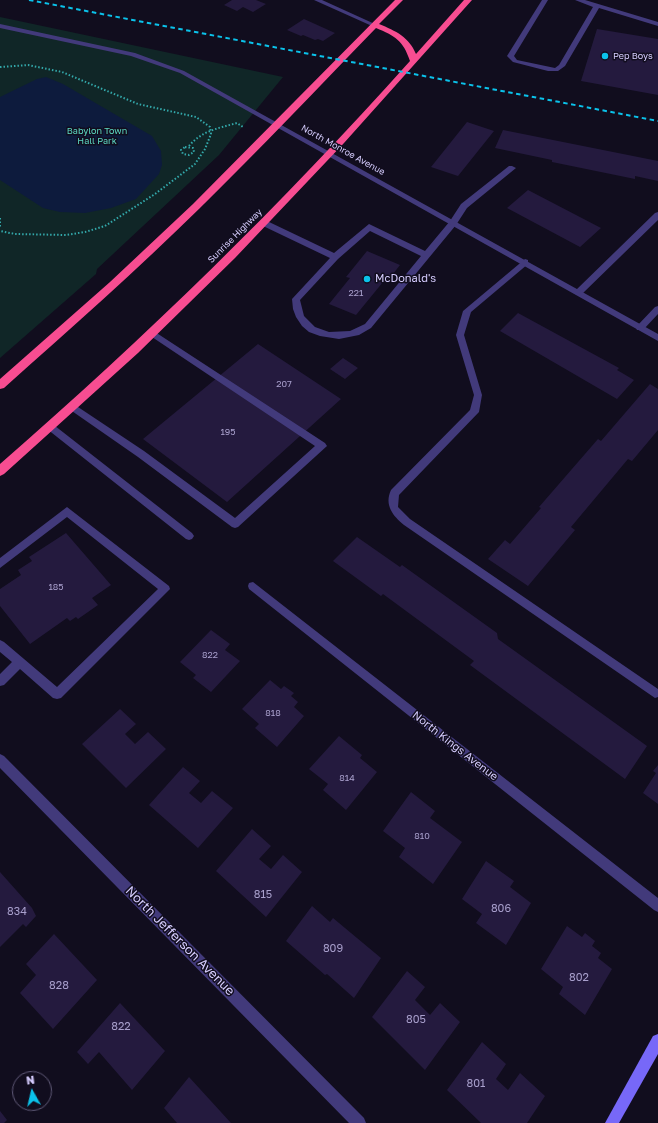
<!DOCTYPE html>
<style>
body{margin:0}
#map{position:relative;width:658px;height:1123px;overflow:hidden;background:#110d1e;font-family:"Golos Text",sans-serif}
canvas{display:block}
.north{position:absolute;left:12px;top:1071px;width:40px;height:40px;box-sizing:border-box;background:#110d1e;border:1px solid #5f5977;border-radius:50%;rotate:352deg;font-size:11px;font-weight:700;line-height:16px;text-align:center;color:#d5ccfd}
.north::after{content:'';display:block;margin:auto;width:14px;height:18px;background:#0bc2ea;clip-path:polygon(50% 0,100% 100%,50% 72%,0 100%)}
</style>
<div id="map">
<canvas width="658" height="1123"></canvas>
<div class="north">N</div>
</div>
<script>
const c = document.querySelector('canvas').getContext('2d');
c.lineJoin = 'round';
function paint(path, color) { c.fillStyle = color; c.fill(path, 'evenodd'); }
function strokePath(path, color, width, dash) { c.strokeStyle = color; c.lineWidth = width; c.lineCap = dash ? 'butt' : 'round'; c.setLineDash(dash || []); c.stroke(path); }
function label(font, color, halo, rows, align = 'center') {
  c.font = font + ' "Golos Text",sans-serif'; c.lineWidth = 3; c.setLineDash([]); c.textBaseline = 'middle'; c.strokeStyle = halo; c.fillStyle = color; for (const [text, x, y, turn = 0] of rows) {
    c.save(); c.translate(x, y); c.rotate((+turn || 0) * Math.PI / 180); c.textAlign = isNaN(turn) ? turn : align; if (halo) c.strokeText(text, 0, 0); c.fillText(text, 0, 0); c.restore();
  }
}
paint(new Path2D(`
 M0,17L283,77L219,155L97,269L96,274L0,358Z`), '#102627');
paint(new Path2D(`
 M46,77L63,84L152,136L161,151L162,165L159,174L136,199L111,208L85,213L60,212L43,208L0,180V97L37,79Z`), '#0d1b3d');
paint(new Path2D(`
 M232,0H256L266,4L253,12L243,7L237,11L224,5Z
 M304,19L335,33L323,41L318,39L315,40L303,35L301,36L287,30Z
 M597,29L658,39V95L581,81Z
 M467,122L494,131L458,176L431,167Z
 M503,130L658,161V181L635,176V179L552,162V160L495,148Z
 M528,190L601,228L580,247L507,208Z
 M367,251L400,265L386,283L383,282L356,315L329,304L350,278L346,277Z
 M518,313L619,368L617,370L634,380L617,399L500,331Z
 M258,344L341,399L227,502L143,439Z
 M343,358L358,368L345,379L330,369Z
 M650,384L658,389V430L632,461L628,459L571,527L575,530L528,586L488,559L505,540L510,544L541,508L539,507L598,439L601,441Z
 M66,533L111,585L92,598L98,605L78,619L76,617L70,621L67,618L30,644L0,606V589L21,575L18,570L32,561L29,557Z
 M357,537L400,567L402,565L497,633L498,639L647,746L625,779L470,665L474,661L383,594L381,596L333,561Z
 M211,630L230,644L225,650L240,661L211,692L193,678L196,675L180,662Z
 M270,680L281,689L284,686L294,693L291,696L298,702L294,707L304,716L277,747L255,728L259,724L242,709Z
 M120,709L136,724L125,734L135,744L148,732L166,749L126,788L82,744Z
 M339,736L362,755L360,758L377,772L346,810L323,790L328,784L309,769Z
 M658,765V804L643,793L656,773L653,771Z
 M183,767L200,781L189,793L201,803L212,791L233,808L198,848L149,805Z
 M411,792L435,811L430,818L462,842L433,884L399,857L405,848L383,831Z
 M252,829L271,846L259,859L271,869L283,855L302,872L266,917L216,871Z
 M486,861L514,881L510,887L531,903L506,945L476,923L482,914L462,899Z
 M0,872L32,908L36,916L26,927L23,924L0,947Z
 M312,906L330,922L333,918L381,958L354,998L327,974L325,975L286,941Z
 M567,926L582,937L585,933L595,941L592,946L601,953L598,958L612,969L585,1015L559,994L563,987L541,969Z
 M54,934L97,980L53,1029L20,993L36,975L26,964Z
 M407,971L425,987L415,1000L430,1015L440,1003L460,1022L425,1070L372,1017Z
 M120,1003L165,1051L132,1090L99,1052L88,1064L77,1052Z
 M482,1042L506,1064L496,1079L508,1090L520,1073L545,1096L527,1123H481L447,1090Z
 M189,1077L231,1123H177L164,1108Z
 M0,1111L7,1120L4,1123H0Z`), '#241a3e');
strokePath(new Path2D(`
 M0,67L28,65L62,72L138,104L196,117L210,127L211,134L205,149L195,164L155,194L105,226L85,232L66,235L15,234L0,231
 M189,146C201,131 219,128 237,123L243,127
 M185,147L193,148L194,152L189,155L183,154L181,150Z
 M0,218V227`), '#33a8aa', 2, [1.5, 2]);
paint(new Path2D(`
 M542,0H548L514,56L517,60L555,68L559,65L593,7L575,0H585L658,22V26L599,8L565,66L558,71H548L513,62L507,56Z
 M509,166H512L516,168L467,208L456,225L371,328L359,335L339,339L320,336L309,332L302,326L296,317L293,309L292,299L330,258L261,225V221H267L334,253L369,224L425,251L450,221L461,204ZM370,231L421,256L365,324L350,331L329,332L315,327L304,316L300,300L338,259Z
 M658,212V220L582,294H576L575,292L576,290L655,213Z
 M525,259L528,260V264L471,312L464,335L482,395L479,412L399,495L398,507L410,519L658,689V697L655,698L404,525C393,516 384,505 391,490L470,410L474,395L456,335L463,311Z
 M658,306V314L643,330H637L636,328L637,326L655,307Z
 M152,330L325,443L327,446L238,527L235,528L232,527L138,457L69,409L67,407L72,403L144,451L235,518L315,446L149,335L148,333Z
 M50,422L192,533L194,536L192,539L189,540L186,539L47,429L45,426Z
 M67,507L169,586L170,589L61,698L57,699L53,698L20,669L4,685L0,686V674L12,662L0,652V640L4,642L57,687L158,589L67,517L0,568V558Z`), '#423a7b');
paint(new Path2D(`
 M314,0H322L377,25L372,26Z
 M0,24L135,53L184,71L658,334V341L180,73L131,56L0,28Z
 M253,582L658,898V912L654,910L249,589L248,586L249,583Z
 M0,754L4,756L364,1118L366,1123H349L0,768Z`), '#423a7b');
paint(new Path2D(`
 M658,1034V1054L619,1123H605L653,1036Z`), '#7768f8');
paint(new Path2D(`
 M395,0H403L379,24C396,31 409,37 416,54L464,0H472L344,143L235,258L138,353L4,474L0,476V464C145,338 282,204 410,61C403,40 395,36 376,28C317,89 260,149 200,208C137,270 70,329 4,388L0,389V379L110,282L193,204Z`), '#f74d91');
strokePath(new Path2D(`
 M29,0L658,121`), '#0bc2ea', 2, [4.5, 3.5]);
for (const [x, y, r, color] of [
 [605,56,4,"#0bc2ea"],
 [367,279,4,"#0bc2ea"]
]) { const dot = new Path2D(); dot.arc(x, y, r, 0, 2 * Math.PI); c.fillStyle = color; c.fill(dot); strokePath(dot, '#110d1e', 1.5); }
label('9px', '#d5ccfd', '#110d1e', [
 ["Pep Boys",613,56]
], 'left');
label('9px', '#5dd8c3', '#110d1e', [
 ["Babylon Town",97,131],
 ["Hall Park",97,141]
]);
label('9px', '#d5ccfd', '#110d1e', [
 ["North Monroe Avenue",343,150,29],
 ["Sunrise Highway",235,236,-45]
]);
label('9px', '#a9a0cd', null, [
 ["221",356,293],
 ["207",284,384],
 ["195",228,432],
 ["185",56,587],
 ["822",210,655],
 ["818",273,713],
 ["814",347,778],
 ["810",422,836]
]);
label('11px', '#d5ccfd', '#110d1e', [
 ["McDonald's",375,279]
], 'left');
label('11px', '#d5ccfd', '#110d1e', [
 ["North Kings Avenue",455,746,38]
]);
label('11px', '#a9a0cd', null, [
 ["815",263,895],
 ["806",501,909],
 ["834",17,912],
 ["809",333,949],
 ["802",579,978],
 ["828",59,986],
 ["805",416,1020],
 ["822",121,1027],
 ["801",476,1084]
]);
label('13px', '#d5ccfd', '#110d1e', [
 ["North Jefferson Avenue",180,941,45]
]);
</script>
